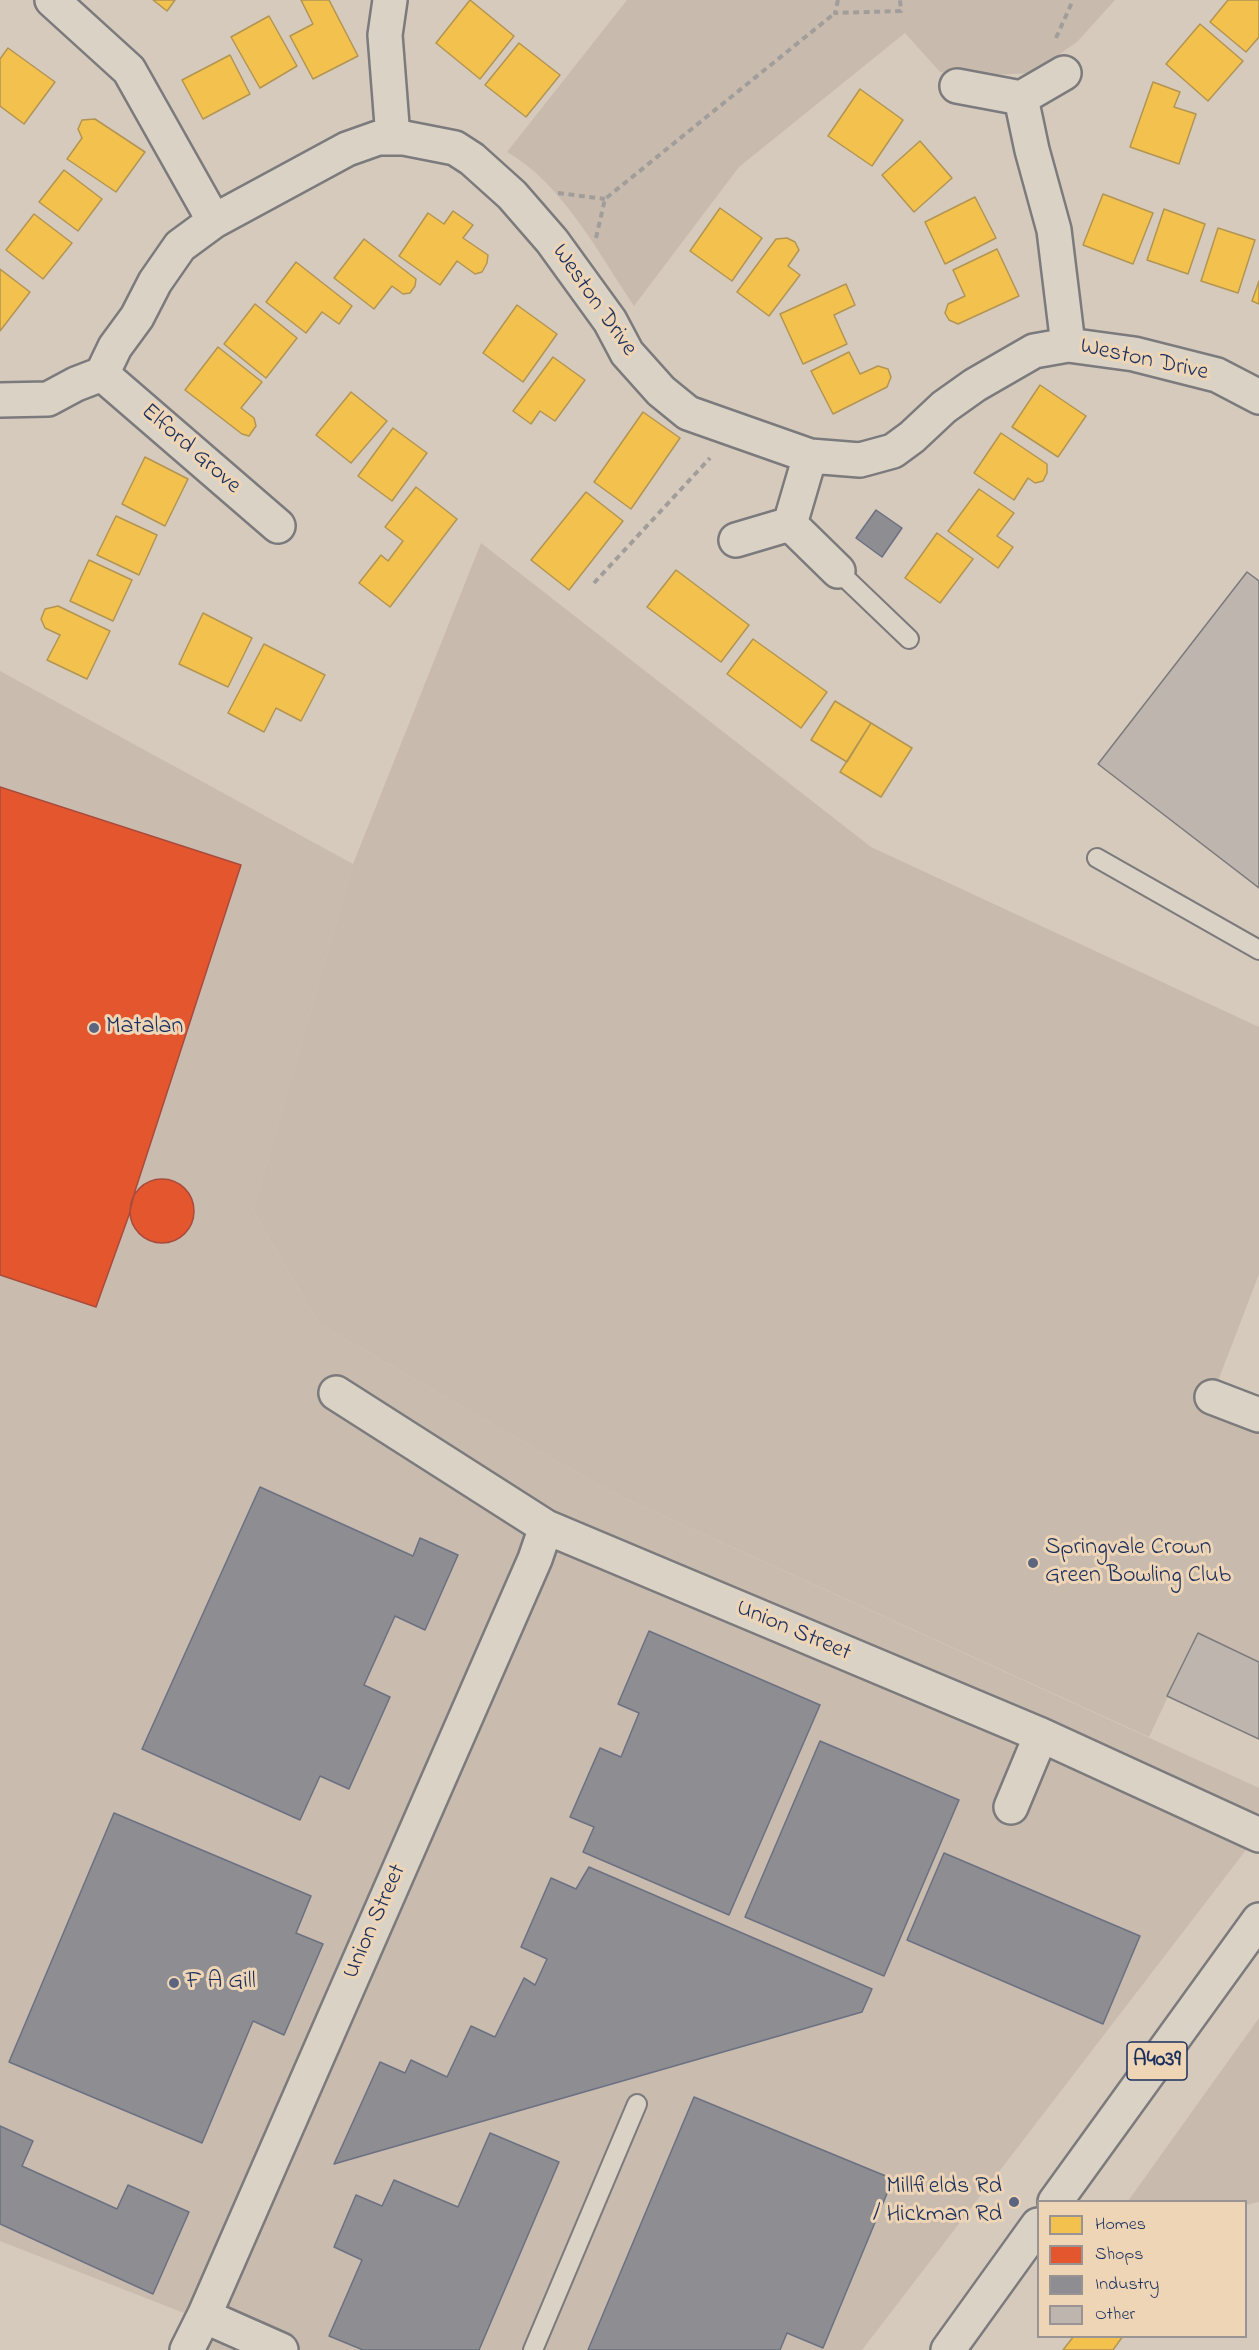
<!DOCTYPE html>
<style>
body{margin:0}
#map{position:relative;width:1259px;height:2350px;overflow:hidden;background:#d6cabc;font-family:"Indie Flower",sans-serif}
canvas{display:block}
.legend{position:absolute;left:1037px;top:2200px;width:210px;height:138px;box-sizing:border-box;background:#eed5b6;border:2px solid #9a9393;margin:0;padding:8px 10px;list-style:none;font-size:18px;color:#1b2f5e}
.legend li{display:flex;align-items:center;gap:12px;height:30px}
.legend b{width:30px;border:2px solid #9a9393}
</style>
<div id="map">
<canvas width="1259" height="2350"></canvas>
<ul class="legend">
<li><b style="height:16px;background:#f2c14e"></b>Homes</li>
<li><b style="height:16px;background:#e4572e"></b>Shops</li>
<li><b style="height:16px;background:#8d8d92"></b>Industry</li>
<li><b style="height:16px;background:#beb6ae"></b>Other</li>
</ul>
</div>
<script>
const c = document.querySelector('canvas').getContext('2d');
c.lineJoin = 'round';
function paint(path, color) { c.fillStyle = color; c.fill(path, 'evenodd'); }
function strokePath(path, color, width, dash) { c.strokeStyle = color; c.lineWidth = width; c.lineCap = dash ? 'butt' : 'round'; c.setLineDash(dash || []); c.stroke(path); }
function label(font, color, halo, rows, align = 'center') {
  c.font = font + ' "Indie Flower",sans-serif'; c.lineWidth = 6; c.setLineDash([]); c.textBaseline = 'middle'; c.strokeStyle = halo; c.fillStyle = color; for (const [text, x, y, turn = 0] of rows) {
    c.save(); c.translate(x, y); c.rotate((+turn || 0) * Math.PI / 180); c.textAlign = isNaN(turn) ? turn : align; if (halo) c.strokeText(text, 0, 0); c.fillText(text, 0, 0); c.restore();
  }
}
paint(new Path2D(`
 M0,671L353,864L253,1211L319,1324L609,1491L1259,1788V1833L862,2350H168L184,2313L0,2241Z`), '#c9bbae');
paint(new Path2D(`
 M627,0H1115L1077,42L1032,73L991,75L940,72L905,33L739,167L634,306C599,254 562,183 507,152Z
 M481,543L871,847L1259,1027V1274L1208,1407L1259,1429V1662L1198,1633L1149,1737L609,1491L319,1324L253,1211L353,864Z
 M1259,2018V2202L1246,2205V2202L1128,2201Z`), '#c8bbad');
const homes = new Path2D(`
 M153,0H175L167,11Z
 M301,0H329L358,56L313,79L290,36L313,24Z
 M470,0L514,36L480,79L436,43Z
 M1228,0H1259V37L1246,52L1210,22Z
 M269,16L297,66L260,88L231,37Z
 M1200,24L1243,61L1208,101L1166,64Z
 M519,43L560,75L526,117L485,85Z
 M8,48L55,82L24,124L0,106V59Z
 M230,55L250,94L203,119L182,80Z
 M1153,82L1180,92L1174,107L1196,114L1179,164L1130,147Z
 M860,89L903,120L872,166L828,136Z
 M95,119L145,152L116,192L67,159L82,138L78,129L82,120Z
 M920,141L952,178L914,212L882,175Z
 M64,170L102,199L78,231L39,202Z
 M1103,194L1153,213L1133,264L1083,245Z
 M975,197L996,238L945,264L925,222Z
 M720,208L762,238L732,281L690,251Z
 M1164,209L1205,224L1188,274L1147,260Z
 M453,211L473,225L463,238L488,255L487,263L482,272L475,274L457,261L440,285L399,256L428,213L444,224Z
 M34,214L72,243L43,279L6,250Z
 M1218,228L1255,240L1238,293L1201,281Z
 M787,238L795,242L799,250L788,266L800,275L769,316L737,292L776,239Z
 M364,239L416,279L415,286L410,293L403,294L392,286L374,309L334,278Z
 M997,249L1019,296L958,324L949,320L945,313L948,304L965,296L953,270Z
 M296,262L352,306L339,324L322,312L306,333L266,302Z
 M0,269L30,292L0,331Z
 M1259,281V304L1252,301Z
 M846,284L855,305L834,315L847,344L803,364L780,314Z
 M255,304L297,338L266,378L224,344Z
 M517,305L557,334L523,382L483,353Z
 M218,347L262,382L241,408L254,418L256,426L249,436L242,434L185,390Z
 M849,352L860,374L878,366L888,369L891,377L887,387L833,414L811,371Z
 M553,357L585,380L555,421L540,411L531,424L513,411Z
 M1040,385L1086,416L1058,457L1012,427Z
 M351,392L387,421L351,463L316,435Z
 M643,412L680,438L631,509L594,482Z
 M393,428L427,453L392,501L358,476Z
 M1001,433L1047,464V473L1043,481L1035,483L1028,478L1014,500L974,473Z
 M145,457L188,479L165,526L122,504Z
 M416,487L457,519L390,607L359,583L381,555L388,561L403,541L385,527Z
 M979,489L1014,513L997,536L1013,547L998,568L948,531Z
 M586,492L623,521L569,590L531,560Z
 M116,516L157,535L139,575L97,555Z
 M937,533L973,559L940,603L905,578Z
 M89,560L132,580L113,621L70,601Z
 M676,570L749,625L721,662L647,607Z
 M58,606L110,631L87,679L47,660L60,635L45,628L41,619L45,609Z
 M203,613L252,638L228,687L179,664Z
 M753,639L827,692L801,728L727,674Z
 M264,644L325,675L301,721L276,708L264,732L228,713Z
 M835,701L871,723L847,762L811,740Z
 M871,723L912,748L881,797L840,772Z
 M1074,2336H1123L1113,2350H1063Z`);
paint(homes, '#f2c14e');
strokePath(homes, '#b29553', 1.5);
const shops = new Path2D(`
 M0,787L241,865L135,1191L129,1215L96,1307L0,1275Z
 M130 1211a32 32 0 1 1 64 0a32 32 0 1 1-64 0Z`);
paint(shops, '#e4572e');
strokePath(shops, '#a84b3c', 1.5);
const industry = new Path2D(`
 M876,510L902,528L882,557L856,538Z
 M260,1487L413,1556L420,1538L458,1555L425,1630L395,1616L364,1685L390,1697L349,1789L320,1776L300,1820L142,1749Z
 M649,1631L820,1705L729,1915L583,1852L594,1827L570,1817L600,1748L621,1757L639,1713L618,1704Z
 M820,1741L959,1800L884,1976L745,1917Z
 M114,1813L311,1896L296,1933L323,1944L284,2035L253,2021L202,2143L9,2062Z
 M944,1853L1140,1936L1103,2024L907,1940Z
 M589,1867L872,1989L862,2012L334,2164L380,2062L405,2073L411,2060L447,2077L471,2026L495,2037L524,1978L535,1985L547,1959L521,1947L551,1878L576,1889Z
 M694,2097L893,2179L823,2348L787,2333L780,2350H588Z
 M0,2126L33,2141L22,2166L117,2209L128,2185L189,2212L153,2294L0,2224Z
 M490,2133L559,2162L479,2350H363L329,2336L362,2260L334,2247L356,2195L382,2206L394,2180L458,2207Z`);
paint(industry, '#8d8d92');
strokePath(industry, '#6b7182', 1.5);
const building = new Path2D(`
 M1247,572L1259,581V888L1098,764Z
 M1198,1633L1259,1662V1739L1167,1696Z`);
paint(building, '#beb6ae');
strokePath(building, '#7b7a7c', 1.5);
const service = new Path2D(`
 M838,571L909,639
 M1097,858L1259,950
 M533,2350L637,2104`);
const minor = new Path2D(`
 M52,0L129,70L214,221
 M390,0L385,35L393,138
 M957,86L1021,98L1064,73
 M1021,98L1032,150L1054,230L1068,345
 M102,374L278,526
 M0,400L48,399L76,384L102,374L115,347L137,317L155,282L180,246L214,221L347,149L378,138H404L455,148L472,159L512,195L552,241L610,321L627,353L661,391L688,413L810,456L860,460L893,451L912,437L944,407L975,385L1034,351L1068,345L1134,354L1217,375L1259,397
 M810,456L790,524L838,571
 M736,540L790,524
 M336,1393L546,1527
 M1212,1397L1259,1415
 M1011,1807L1041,1735
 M204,2316L281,2350
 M187,2350L204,2316L535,1559L546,1527L1041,1735L1259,1835`);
const primary = new Path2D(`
 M1055,2202L1259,1920
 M948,2350L1038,2225`);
strokePath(service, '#7b7a7c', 22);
strokePath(minor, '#7b7a7c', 38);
strokePath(primary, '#7b7a7c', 38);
strokePath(new Path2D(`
 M838,0L835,13L901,11L900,0
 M1056,38L1073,0
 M558,193L605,199
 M596,238L605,199L835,13
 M594,583L710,458`), '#a19d9b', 4, [6, 4.5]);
strokePath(service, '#dbd2c6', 18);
strokePath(minor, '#dbd2c6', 33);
strokePath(primary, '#dbd2c6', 33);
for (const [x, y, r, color] of [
 [94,1028,6,"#5c657f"],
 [1033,1563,6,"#5c657f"],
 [174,1983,6,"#5c657f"],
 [1014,2202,6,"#5c657f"]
]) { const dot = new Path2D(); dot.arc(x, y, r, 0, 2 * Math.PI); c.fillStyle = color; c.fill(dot); strokePath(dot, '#eed5b6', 2); }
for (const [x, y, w] of [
 [1157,2061,60]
]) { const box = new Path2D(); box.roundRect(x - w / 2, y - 19, w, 38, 4.5); c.fillStyle = '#eed5b6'; c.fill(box); strokePath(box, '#1b2f5e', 1.5); }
label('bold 22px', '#1b2f5e', null, [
 ["A4039",1157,2061]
]);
label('24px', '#1b2f5e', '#eed5b6', [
 ["Weston Drive",593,301,55],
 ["Weston Drive",1144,361,12],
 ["Elford Grove",190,450,41],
 ["Union Street",793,1632,23],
 ["Union Street",376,1922,-66]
]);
label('24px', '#1b2f5e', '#eed5b6', [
 ["Matalan",106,1028],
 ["Springvale Crown",1045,1549],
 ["Green Bowling Club",1045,1577],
 ["F A Gill",186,1983],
 ["Millfields Rd",1002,2188,"right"],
 ["/ Hickman Rd",1002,2216,"right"]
], 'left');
</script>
